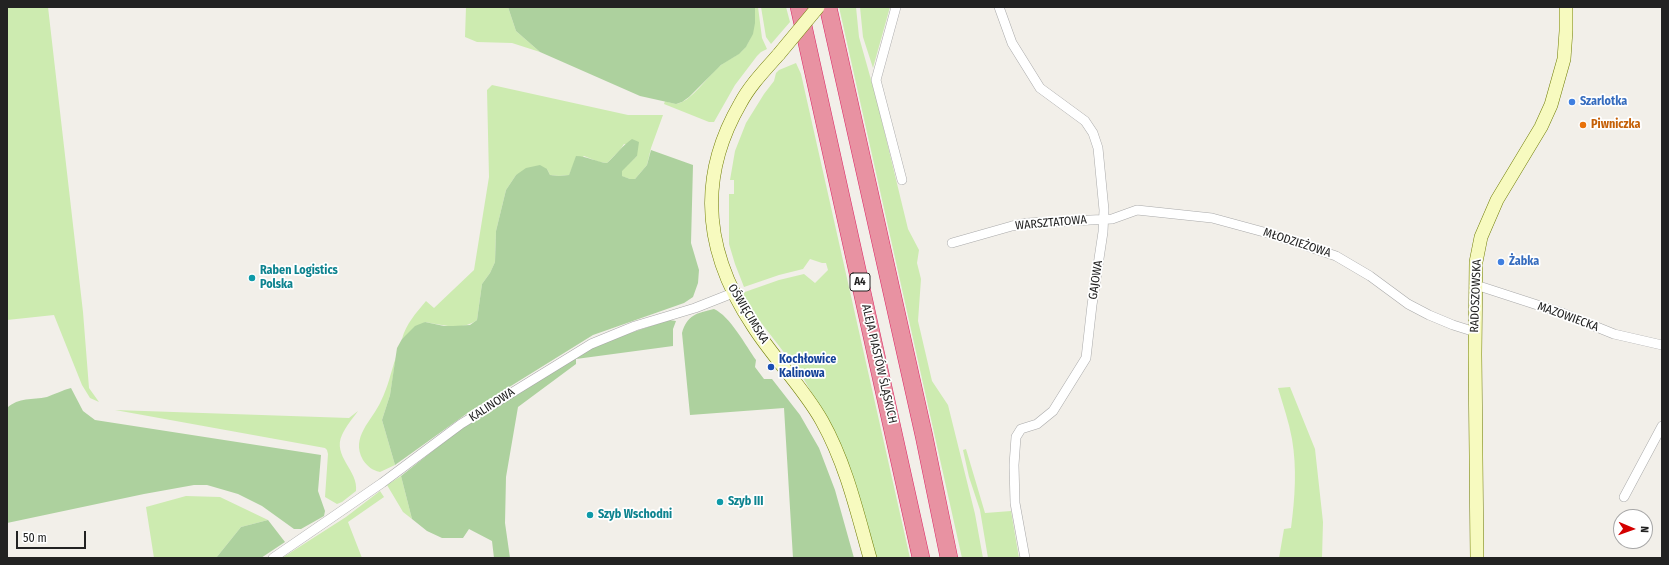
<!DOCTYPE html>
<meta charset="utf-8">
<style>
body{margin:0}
#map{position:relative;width:1669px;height:565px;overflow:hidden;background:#f2efe9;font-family:"Fira Sans Condensed",sans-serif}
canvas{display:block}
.frame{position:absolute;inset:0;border:8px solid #222;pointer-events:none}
.north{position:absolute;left:1613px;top:509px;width:40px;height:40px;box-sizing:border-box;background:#fff;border:1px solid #a7a7a7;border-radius:50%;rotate:92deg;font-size:11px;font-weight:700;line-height:16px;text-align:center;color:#222}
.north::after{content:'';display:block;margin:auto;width:14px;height:18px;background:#d40000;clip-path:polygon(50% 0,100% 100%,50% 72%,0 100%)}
.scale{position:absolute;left:16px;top:531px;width:70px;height:18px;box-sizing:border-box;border:2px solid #222;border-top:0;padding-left:5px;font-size:12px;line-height:14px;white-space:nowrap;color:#222;-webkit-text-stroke:3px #fff;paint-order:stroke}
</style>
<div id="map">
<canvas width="1669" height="565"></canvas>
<div class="frame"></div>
<div class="north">N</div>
<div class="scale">50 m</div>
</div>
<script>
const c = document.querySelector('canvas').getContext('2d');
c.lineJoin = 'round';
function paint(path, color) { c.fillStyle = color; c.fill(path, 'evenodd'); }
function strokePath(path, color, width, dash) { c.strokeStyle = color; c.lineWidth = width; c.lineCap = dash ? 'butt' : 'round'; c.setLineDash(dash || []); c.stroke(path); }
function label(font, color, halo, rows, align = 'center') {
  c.font = font + ' "Fira Sans Condensed",sans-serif'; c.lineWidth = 3.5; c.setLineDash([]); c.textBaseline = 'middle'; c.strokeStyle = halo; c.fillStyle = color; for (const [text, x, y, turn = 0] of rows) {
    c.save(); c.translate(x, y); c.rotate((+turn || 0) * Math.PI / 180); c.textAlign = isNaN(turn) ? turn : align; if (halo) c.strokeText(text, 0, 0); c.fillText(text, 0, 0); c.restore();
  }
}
paint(new Path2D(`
 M7,7H48L83,312L89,388L99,402L90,398L82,385L54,315L7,320Z
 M466,7H508L516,31L540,52L512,43L477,42L465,37Z
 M755,7H758L762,38L767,49L761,52L757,56L735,85L714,122H709L664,104L665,101C671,103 676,105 682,102C694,97 709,75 720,66C729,58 740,56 747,45C754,33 755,21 755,7Z
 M761,7H786L790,22L771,44L766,37Z
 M839,7H856L859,37L877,101L908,229L919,250L917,263L921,279L918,321L932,381L948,405L975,514L983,558H962Z
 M860,7H890L873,68L863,37Z
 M796,63L801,74L910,558H875L833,430L802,376L753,312L742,293L779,280L804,274L815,283L828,270L826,263H822L810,259L803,269L779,275L744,287L735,264L729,244V194H734V180H730L735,151L746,123L764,94L774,81L776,73L779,70Z
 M492,85L628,115H663L651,148L647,165L635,179H630L621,176V171L637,156V148L624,144L620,150L607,163L599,162L584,156L573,166L569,175L559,176L550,175L547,169L516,175L506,190L496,231L495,262L490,273L482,284L477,320C462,331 443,325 425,322L402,339C406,324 416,313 426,301L434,308L474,270L489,177L487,90Z
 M396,357L390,395L382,420L395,465L380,472C372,470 368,467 363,460C350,437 372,421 381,401C388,387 391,372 396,357Z
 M1290,387L1315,449L1323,522L1322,558H1279L1284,529L1291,528C1295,498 1297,468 1292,439C1289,422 1283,405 1278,388Z
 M115,410L349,418L358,411C353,418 346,426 342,435C332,456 359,471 356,491L342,502L337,504L325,497L328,454L327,450L325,448Z
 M966,449L985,513L1011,511L1019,558H988L980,510L969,477L963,450Z
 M401,476L412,519L403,512L387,485Z
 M380,491L384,497L348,522L362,558H282L346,517Z
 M186,496L220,497L268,520L241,527L216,558H154L146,507Z`), '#cdebb0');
paint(new Path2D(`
 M508,7H755V23L753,34L746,47L739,54L721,65L689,97L682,102L676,104L640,96L540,52L516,31Z
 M632,139L639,142L637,156L622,171V176L630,179H635L647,165L651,150L693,165L691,243L699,270L698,283L693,297L684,303L593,335L469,412L395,465L382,420L390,395L397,348L402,339L415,326L425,322L444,326H453L470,325L477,320L482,284L490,273L495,262L496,231L506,190L516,175L526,168L540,165L547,169L550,175L559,176L569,175L576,156C587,156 596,162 607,163C616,155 623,145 632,139Z
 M714,309C730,316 746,346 756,360L755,367L764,379H772L800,415L819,448L835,490L854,558H793L784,408L690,415L682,333C687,315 697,313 714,309Z
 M669,320L676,321L673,329V346L576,359V364L518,407L506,477L505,523L510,558H494L492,541L469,529L463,538H442L427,531L412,519L401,476L463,427L594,345Z
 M71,388L83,411L95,420L321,455L318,491L325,511L324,516L301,529H294L262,506L238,494L207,485H194L144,494L7,523V408C19,397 32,400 47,397C55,394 63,390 71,388Z
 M268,520L285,542L261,558H216L241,527Z`), '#add19e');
const street = new Path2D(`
 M896,7L876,80L902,180
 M999,7L1012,43L1040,88L1085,121L1093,133L1098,148L1104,210L1103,232L1092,305L1086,358L1053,411L1037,424L1021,429L1016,437L1014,465L1015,503L1025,558
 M952,243L1012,226L1027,223L1112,219L1137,210L1212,218L1271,234L1336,256L1370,276L1408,304L1429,315L1453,325L1469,330H1475
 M1475,287H1482L1562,313L1614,334L1662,345
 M1624,497L1662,426
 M273,558L382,483L461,424L591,344L635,326L695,308L733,293`);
const secondary = new Path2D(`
 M779,54C765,70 750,85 740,104C696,180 705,254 753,326C774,359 803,387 822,421C846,464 857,512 870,558
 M1477,558L1475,354L1476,262L1481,237L1497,200L1541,127L1551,105L1564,59L1566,31V7`);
const highway = new Path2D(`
 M799,7L921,558
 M828,7L924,436L949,558`);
strokePath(street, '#a9a9a9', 10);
strokePath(secondary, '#707d05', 14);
strokePath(highway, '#dc2a67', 18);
strokePath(street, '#fff', 9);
strokePath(secondary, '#f7fabf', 13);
strokePath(highway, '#e892a2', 17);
const secondaryBridge = new Path2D(`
 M779,54L818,7`);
strokePath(secondaryBridge, '#707d05', 14, []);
strokePath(secondaryBridge, '#f7fabf', 13);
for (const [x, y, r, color] of [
 [1572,102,4,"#3f7fe0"],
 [1583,125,4,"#e8710a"],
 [1501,262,4,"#3f7fe0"],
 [252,278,4,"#0f9aa8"],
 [771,367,4,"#1a4fb4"],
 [720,502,4,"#0f9aa8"],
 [590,515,4,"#0f9aa8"]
]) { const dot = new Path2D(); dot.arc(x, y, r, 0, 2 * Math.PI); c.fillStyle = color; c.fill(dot); strokePath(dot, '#fff', 1.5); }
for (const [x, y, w] of [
 [860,282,20]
]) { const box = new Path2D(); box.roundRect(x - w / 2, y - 9, w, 18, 3); c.fillStyle = '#fff'; c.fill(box); strokePath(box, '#222', 1); }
label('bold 11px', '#222', null, [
 ["A4",860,282]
]);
label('bold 12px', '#366cbe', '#fff', [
 ["Szarlotka",1580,102],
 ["Żabka",1509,262]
], 'left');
label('bold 12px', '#c56008', '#fff', [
 ["Piwniczka",1591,125]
], 'left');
label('12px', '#222', '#fff', [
 ["WARSZTATOWA",1051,223,-5],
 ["MŁODZIEŻOWA",1297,243,18],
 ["GAJOWA",1096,280,-82],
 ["RADOSZOWSKA",1476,296,-88],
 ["OŚWIĘCIMSKA",748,314,59],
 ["MAZOWIECKA",1568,317,20],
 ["ALEJA PIASTÓW ŚLĄSKICH",879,364,77],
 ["KALINOWA",492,405,-33]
]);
label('bold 12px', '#0d838f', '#fff', [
 ["Raben Logistics",260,271],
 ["Polska",260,285],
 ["Szyb III",728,502],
 ["Szyb Wschodni",598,515]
], 'left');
label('bold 12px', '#164399', '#fff', [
 ["Kochłowice",779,360],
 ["Kalinowa",779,374]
], 'left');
</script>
